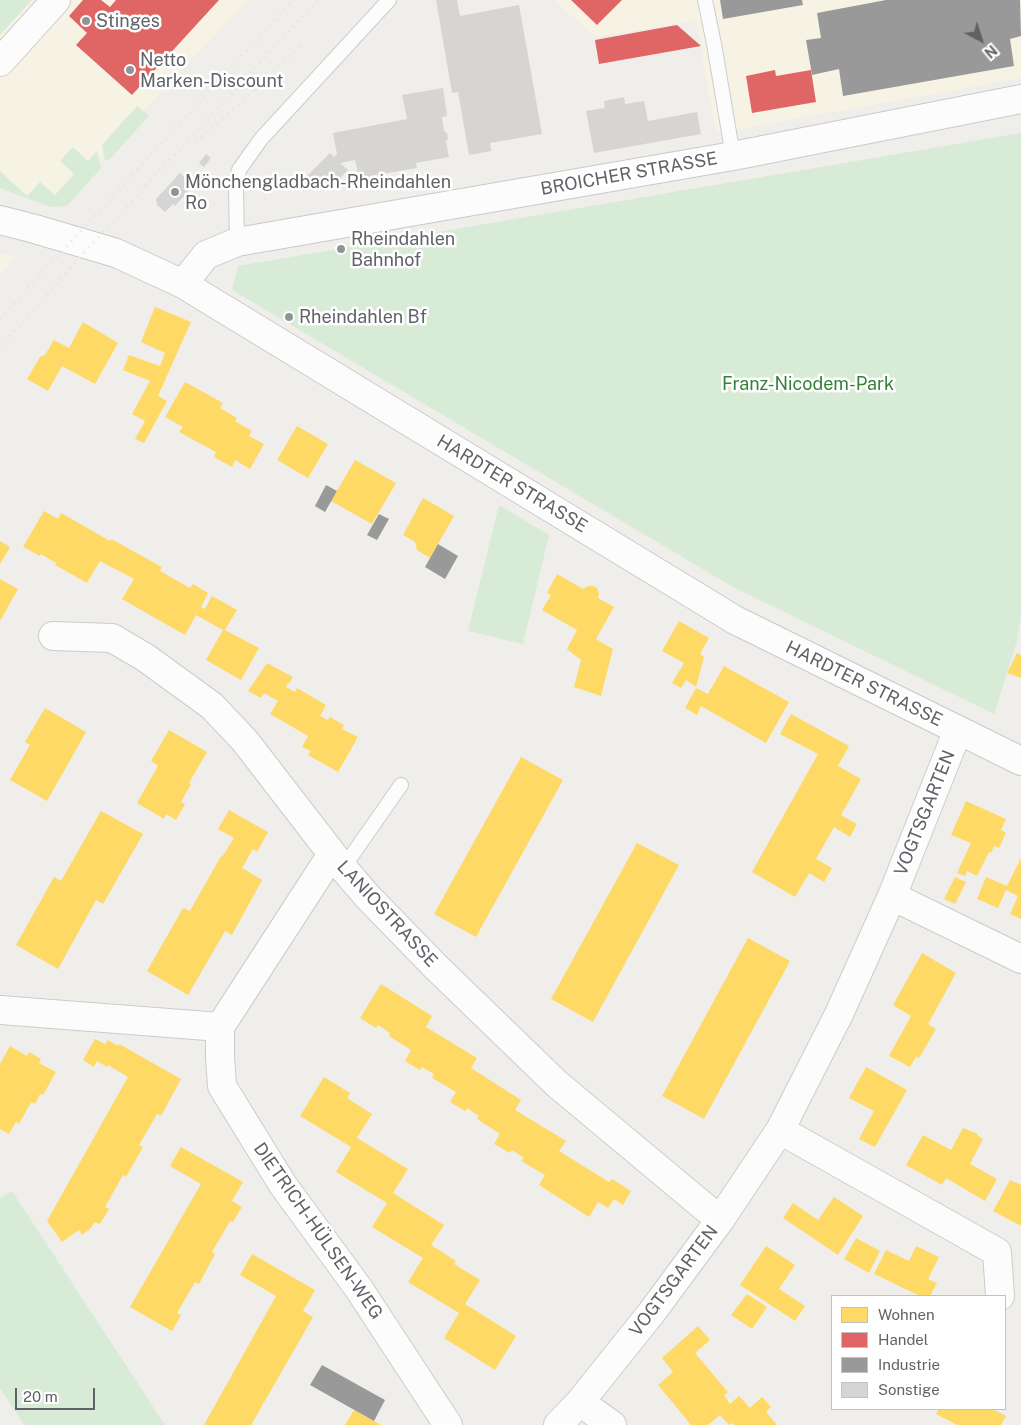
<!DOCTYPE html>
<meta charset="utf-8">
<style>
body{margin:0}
#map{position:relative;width:1021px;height:1425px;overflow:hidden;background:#efeeea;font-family:"Public Sans",sans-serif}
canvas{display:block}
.legend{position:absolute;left:831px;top:1295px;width:175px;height:115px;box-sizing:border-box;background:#fff;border:1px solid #bfc1c3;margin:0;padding:6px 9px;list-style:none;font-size:15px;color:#5f6368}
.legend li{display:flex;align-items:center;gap:10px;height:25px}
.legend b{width:25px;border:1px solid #bfc1c3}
.north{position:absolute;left:956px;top:15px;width:50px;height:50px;-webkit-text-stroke:4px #fff;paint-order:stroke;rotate:140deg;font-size:14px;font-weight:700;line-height:20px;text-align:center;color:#5f6368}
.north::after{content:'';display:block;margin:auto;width:18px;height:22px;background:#5f6368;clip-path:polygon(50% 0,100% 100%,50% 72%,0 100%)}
.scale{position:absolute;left:15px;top:1388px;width:80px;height:22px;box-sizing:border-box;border:2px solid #5f6368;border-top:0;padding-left:6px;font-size:15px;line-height:18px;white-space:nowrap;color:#5f6368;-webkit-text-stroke:4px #fff;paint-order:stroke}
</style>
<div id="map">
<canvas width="1021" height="1425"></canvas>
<ul class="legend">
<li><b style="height:14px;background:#ffd966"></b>Wohnen</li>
<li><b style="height:14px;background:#e06666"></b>Handel</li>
<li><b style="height:14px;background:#999"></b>Industrie</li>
<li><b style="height:14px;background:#d6d5d3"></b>Sonstige</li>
</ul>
<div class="north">N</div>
<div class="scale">20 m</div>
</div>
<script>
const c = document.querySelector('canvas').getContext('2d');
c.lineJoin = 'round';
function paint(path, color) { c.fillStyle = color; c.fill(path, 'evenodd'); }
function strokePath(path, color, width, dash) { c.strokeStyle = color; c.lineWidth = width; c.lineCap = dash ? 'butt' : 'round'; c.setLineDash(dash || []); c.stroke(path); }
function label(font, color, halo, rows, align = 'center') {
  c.font = font + ' "Public Sans",sans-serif'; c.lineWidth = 5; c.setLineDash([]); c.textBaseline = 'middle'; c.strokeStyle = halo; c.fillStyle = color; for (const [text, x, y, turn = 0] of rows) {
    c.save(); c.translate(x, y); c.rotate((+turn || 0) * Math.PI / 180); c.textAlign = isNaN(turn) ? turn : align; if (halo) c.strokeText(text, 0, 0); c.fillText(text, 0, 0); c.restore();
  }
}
paint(new Path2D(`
 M32,0H247L53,208L0,188V35Z
 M554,0H1021V78L716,133L696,20L596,37Z
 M0,254L16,257L0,276Z`), '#f7f3e4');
paint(new Path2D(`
 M0,0H32L0,35Z
 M137,106L149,116L109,160H105L102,145Z
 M1021,133V617L1017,641L994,714L733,587L232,290L238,266Z
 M73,147L88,161L97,151L101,168L67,206L50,207L0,188V171L27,196L40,182L55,195L74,174L60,161Z
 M499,505L549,535L523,644L468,631Z
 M12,1191L165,1425H24L0,1388V1198Z`), '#d8ebd6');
paint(new Path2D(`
 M155,307L191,322L158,396L167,401L144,443L135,439L145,421L132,414L150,381L123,370L129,355L160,366L165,353L141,342Z
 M83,322L118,343L95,384L62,366L48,391L27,379L40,357L45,355L54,340L69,348Z
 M185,382L223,403L220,408L237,418L235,421L252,431L249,436L264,444L250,469L235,460L232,467L214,457L216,452L179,432L183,427L165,417Z
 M297,426L328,444L308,478L277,460Z
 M355,460L396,483L372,524L331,501Z
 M423,498L454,516L430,558L417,550L415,542L403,535Z
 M44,511L58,519L61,513L110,541L111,539L162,567L160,571L190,588L193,584L208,593L201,607L205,609L212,596L237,610L225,630L259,648L241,680L206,660L223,630L196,615L185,635L122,599L134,579L100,561L87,583L55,565L56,563L41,554L40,556L23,547Z
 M0,541L10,547L0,564Z
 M557,574L583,589L588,586H593L597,588L599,593L598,598L614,607L596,639L613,649L601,696L574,687L581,660L567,649L577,630L542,610L551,595L547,593Z
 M0,579L18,589L0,621Z
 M679,621L709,638L700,654L704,657L696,687L686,680L681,688L672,683L684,663L662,651Z
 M1017,653L1021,655V678L1007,673Z
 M267,663L293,677L289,684L288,683L286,687L295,692L297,688L326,705L320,716L328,720L330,717L344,725L342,729L358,737L338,772L308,755L311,751L302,747L308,736L270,714L278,701L264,693L261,698L248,691Z
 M724,666L789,702L766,743L701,706L697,715L685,708L696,688L708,694Z
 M45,708L86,732L47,801L10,780L30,745L25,742Z
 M791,714L849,746L838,766L861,779L841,815L857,824L850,837L834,827L816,859L832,868L824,882L809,873L795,897L752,872L818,754L780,734Z
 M169,730L207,752L189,783L191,784L181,802L185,804L176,820L166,814L164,819L137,803L158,766L151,761Z
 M521,757L563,780L476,937L434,914Z
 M966,801L1006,819L1001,830L1006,833L999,848L994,846L991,853L989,852L977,876L967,871L965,876L957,873L971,843L951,835Z
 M229,810L268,832L257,852L253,849L242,868L262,880L232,935L225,931L188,995L147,971L183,908L190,911L221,856L222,857L234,838L218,829Z
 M101,811L143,834L103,904L96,900L58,969L16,945L54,877L61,881Z
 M637,843L679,865L593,1022L551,999Z
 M1021,858V919L1010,914L1018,896L1006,890L998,908L977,899L986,877L1007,886Z
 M955,877L966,882L955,904L944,899Z
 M748,938L790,961L704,1119L662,1096Z
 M922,953L956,973L928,1024L936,1029L919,1058L916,1057L910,1067L889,1056L911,1016L893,1005Z
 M381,984L432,1016L426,1027L477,1058L471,1068L521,1100L515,1110L566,1141L559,1151L609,1182L612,1179L631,1191L623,1205L614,1199L608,1208L598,1202L589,1217L539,1185L545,1175L521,1161L524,1158L512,1150L510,1153L494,1144L500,1134L477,1119L479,1116L467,1108L465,1111L450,1102L456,1092L432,1078L434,1074L422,1067L420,1070L405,1061L411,1050L389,1036L390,1033L378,1025L376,1028L360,1018Z
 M95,1039L105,1044L108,1040L118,1046L119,1044L181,1079L161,1116L157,1114L139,1145L143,1147L126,1177L123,1175L105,1207L109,1209L100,1224L95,1222L91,1228L82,1235L79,1230L62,1242L47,1221L128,1077L108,1065L107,1067L97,1061L94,1067L83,1060Z
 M10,1046L27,1056L29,1052L41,1059L39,1063L56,1072L43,1095L40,1094L35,1104L31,1102L19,1124L16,1122L9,1134L0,1129V1064Z
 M866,1067L907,1090L875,1147L859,1139L874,1111L849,1098Z
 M324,1077L350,1093L347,1098L372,1114L357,1138L408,1169L393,1193L444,1225L431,1245L456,1261L454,1264L480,1280L465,1304L516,1336L495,1370L444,1338L459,1313L408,1282L423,1258L372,1227L387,1203L336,1172L351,1147L300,1116Z
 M963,1128L978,1134L977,1135L983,1139L970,1164L997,1179L985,1201L946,1178L942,1185L906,1165L923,1135L951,1150Z
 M181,1147L243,1182L232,1201L242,1207L233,1222L230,1221L212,1252L215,1254L199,1284L195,1282L177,1313L181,1315L172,1331L130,1307L201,1184L170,1166Z
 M1010,1180L1021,1185V1226L993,1211Z
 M834,1197L863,1216L838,1255L783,1218L793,1203L818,1220Z
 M856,1238L880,1251L869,1273L844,1259Z
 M766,1246L795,1265L779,1289L805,1306L795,1321L740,1285Z
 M916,1246L939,1257L928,1279L937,1283L930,1296H920L874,1274L886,1250L909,1261Z
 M252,1254L315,1290L303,1311L313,1317L251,1425H204L276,1296L240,1275Z
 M747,1294L767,1307L752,1329L731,1315Z
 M698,1326L710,1340L695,1353L728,1392L724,1395L730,1404L739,1396L750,1408L762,1397L771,1407L766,1412L777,1425H734L732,1423L729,1425L720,1415L708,1425H691L678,1409L658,1385L673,1372L662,1358Z
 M939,1409H992L1006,1416L1001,1425H957L936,1414Z
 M354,1410L374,1421L381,1425H345Z`), '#ffd966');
paint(new Path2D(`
 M83,0H101L110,7L116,0H219L132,95L76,45L87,33L69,16Z
 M571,0H622L597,25Z
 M677,25L701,46L599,64L595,40Z
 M775,70L776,76L811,70L816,102L752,113L746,76Z`), '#e06666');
paint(new Path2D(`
 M720,0H802L803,5L723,19Z
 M886,0H1020L1021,36L1010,39L1014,66L843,96L839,69L812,75L806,40L821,38L817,13Z
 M326,485L337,491L325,512L315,506Z
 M379,514L389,519L377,540L367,535Z
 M438,544L458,556L445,579L425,567Z
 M322,1365L385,1400L374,1421L310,1385Z`), '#999');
paint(new Path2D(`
 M436,0H457L460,16L519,5L542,134L490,143L491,151L469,155L458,92L452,93Z
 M443,88L447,116L442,117L444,131L447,133L448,139L446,141L449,157L416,163L417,168L359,178L355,160L340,163L348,170L332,186L302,191L301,182L330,153L334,157L337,154L333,133L407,119L402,95Z
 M624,97L625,104L644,101L648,121L697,112L701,134L594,153L586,111L605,108L604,101Z
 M206,154L211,158L204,167L199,163Z
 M180,173L194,185L175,206L173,204L165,212L157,205L156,199Z`), '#d6d5d3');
const lane = new Path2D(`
 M705,0L714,44L733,156
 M237,242L236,188L239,170L261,139L389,0
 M343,868L401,785`);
const street = new Path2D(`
 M0,62L56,0
 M53,636L112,638L146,658L212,706L245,741L343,868L367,896L436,967L557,1084L720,1220
 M332,854L220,1027V1057L222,1086L283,1185L359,1289L448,1425
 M892,896L1021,959
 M0,1010L220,1027
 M780,1130L997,1252L1000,1296
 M580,1402L612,1425
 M558,1425L580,1402L652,1312L720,1220L780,1130L839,1014L892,896L958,730`);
const secondary = new Path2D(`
 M0,220L35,229L116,253L183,284L735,620L1021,761
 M183,284L206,255L237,242L733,156L1021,99`);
strokePath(lane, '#cbcccc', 16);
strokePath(street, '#cbcccc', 30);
strokePath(secondary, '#cacacb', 30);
strokePath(lane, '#fdfcfc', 14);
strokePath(street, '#fdfcfc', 28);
strokePath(secondary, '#fdfcfc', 28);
strokePath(new Path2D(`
 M196,142L233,110L302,44
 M0,319L293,0
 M0,347L91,245L318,0`), '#e4e4e4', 4, [1, 6]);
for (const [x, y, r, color] of [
 [86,21,5,"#919496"],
 [130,70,5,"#919496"],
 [175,192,5,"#919496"],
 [341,249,5,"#919496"],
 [289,317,5,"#919496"]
]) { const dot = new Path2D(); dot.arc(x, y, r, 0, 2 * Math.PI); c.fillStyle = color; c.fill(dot); strokePath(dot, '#fff', 2); }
label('18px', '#5f6368', '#fff', [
 ["Stinges",96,21],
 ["Netto",140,60],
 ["Marken-Discount",140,81],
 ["Mönchengladbach-Rheindahlen",185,182],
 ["Ro",185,203],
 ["Rheindahlen",351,239],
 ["Bahnhof",351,260],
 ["Rheindahlen Bf",299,317]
], 'left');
label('18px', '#5f6368', '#fff', [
 ["BROICHER STRASSE",629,174,-10],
 ["HARDTER STRASSE",512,484,31],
 ["HARDTER STRASSE",864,684,26],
 ["VOGTSGARTEN",925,813,-68],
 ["LANIOSTRASSE",387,914,47],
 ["DIETRICH-HÜLSEN-WEG",318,1231,55],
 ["VOGTSGARTEN",674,1281,-53]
]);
label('18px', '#348238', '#fff', [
 ["Franz-Nicodem-Park",808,384]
]);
</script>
